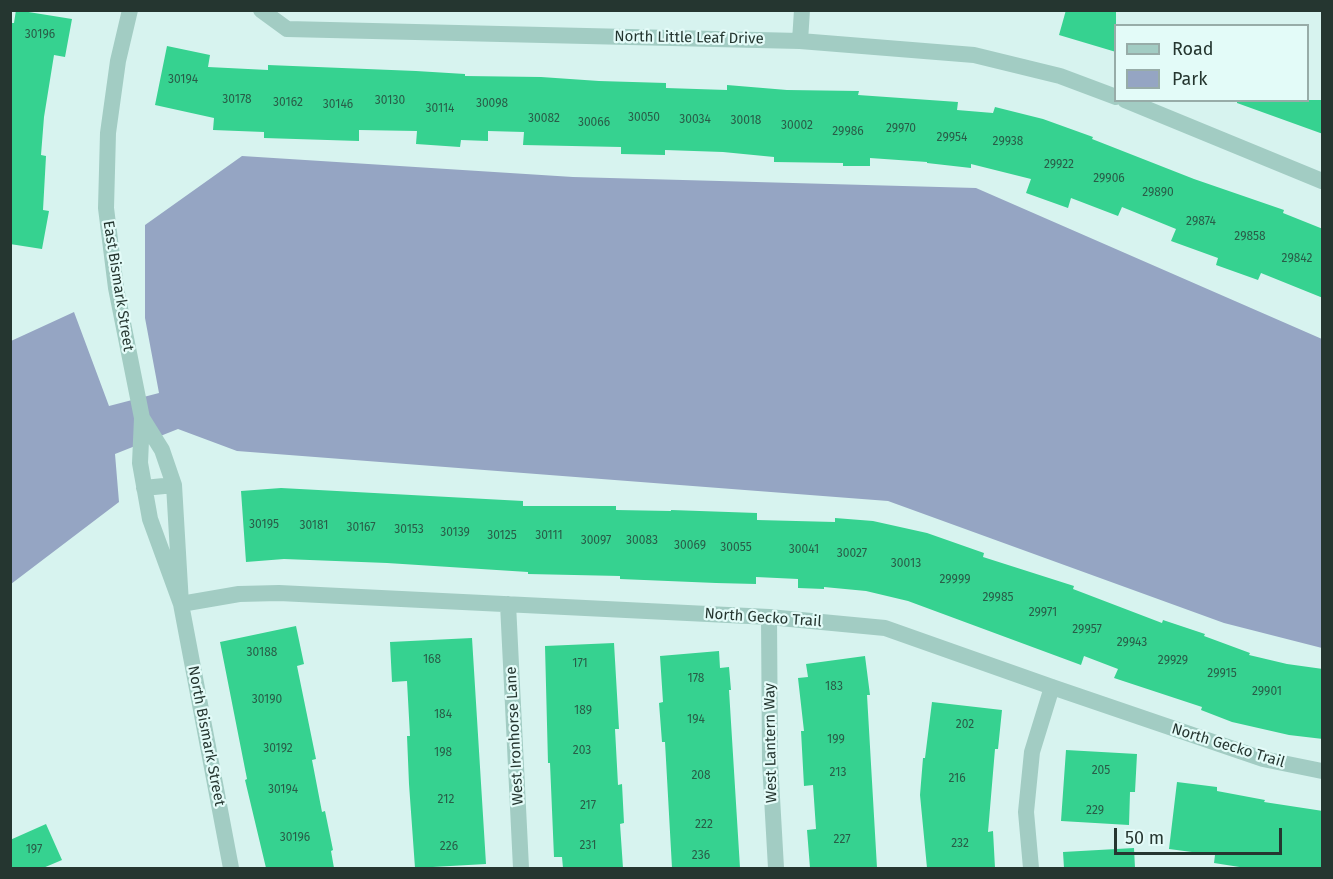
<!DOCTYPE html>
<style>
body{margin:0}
#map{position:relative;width:1333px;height:879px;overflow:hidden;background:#d7f3ef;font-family:"Fira Sans",sans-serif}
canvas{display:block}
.frame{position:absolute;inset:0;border:12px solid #253630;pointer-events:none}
.legend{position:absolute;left:1114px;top:24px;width:195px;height:78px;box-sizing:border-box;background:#e3fbf8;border:2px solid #97aca8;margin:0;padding:8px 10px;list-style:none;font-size:18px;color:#253630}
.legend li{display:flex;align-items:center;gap:12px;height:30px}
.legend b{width:30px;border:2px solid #97aca8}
.scale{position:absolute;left:1114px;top:828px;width:168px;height:27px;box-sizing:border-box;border:3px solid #253630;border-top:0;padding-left:8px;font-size:18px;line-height:21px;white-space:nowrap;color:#253630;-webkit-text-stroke:4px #e3fbf8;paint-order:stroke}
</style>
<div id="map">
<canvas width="1333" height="879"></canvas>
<div class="frame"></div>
<ul class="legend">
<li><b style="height:8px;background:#a2ccc3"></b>Road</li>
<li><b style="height:16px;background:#95a5c3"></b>Park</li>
</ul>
<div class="scale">50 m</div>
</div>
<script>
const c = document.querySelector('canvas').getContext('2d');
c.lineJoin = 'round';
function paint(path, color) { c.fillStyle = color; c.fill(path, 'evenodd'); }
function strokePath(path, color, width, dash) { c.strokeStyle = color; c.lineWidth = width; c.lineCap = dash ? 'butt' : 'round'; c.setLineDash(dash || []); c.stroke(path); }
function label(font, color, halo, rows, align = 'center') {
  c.font = font + ' "Fira Sans",sans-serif'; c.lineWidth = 4.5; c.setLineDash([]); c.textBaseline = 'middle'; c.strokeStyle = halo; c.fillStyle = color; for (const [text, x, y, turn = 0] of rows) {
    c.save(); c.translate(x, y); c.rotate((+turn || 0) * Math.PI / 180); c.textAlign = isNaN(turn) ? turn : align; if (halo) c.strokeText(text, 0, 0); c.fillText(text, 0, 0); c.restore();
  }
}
paint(new Path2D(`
 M242,156L573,177L976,188L1322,339V648L1224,623L888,501L237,451L178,429L115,454L119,502L11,584V341L74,312L109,406L159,393L145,318V225Z`), '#95a5c3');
paint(new Path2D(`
 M16,10L72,19L65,57L54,55L44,117L41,155L46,156L43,210L49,211L42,249L10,244V23H14Z
 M1066,10H1116V52L1059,35Z
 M167,46L210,55L208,67L268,70V65L416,71L465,74V76L541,77L599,81L666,83V88L727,90V85L787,90L859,91L858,95L958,102L957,110L993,113L995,107L1043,119L1093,137L1092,139L1194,179L1284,210L1283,213L1323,229V298L1261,273L1258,280L1216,265L1218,258L1171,241L1176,229L1122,207L1118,216L1071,198L1068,208L1026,193L1031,179L971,164V168L927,163V162L870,158V166H843V163L774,162V157L723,152L665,150V155L621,154V147L523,145L524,132L488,131V141L461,140L460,147L416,144L417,131L359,130V141L264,138V132L213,130L214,118L155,105Z
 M1237,100H1323V134L1237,103Z
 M281,488L523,501V506H616V510L671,511V510L757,513V520L835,522V518L873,521L927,533L984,553L983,557L1074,586L1073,589L1162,623L1163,620L1205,634L1204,636L1250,653L1249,655L1287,664L1323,669V739L1289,735L1232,722L1201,710L1202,707L1114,678L1118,669L1084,656L1081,665L908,601L866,591L824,587V589L798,588V579L756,577V584L716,583L620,579V576L528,574V572L387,563L284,559L246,562L241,491Z
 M296,626L304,664L297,666L316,759L312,760L322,812L325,811L333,850L331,851L334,868H266L245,780L247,779L220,642Z
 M472,638L486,864L415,868L409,784L407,736H410L407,681L392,682L390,642Z
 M614,643L619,729H615L618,785L622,784L624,823L620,824L623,868H563L562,857H554L550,763H548L545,646Z
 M719,651L720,668L729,667L731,690H729L740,868H672L665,742H662L659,703L663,702L660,656Z
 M865,656L870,695H867L877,868H810L807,830L816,829L813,785L804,786L801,731H804L798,678L808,677L806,664Z
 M932,702L1002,710L998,749H995L988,832L993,831L995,868H927L920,795L923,758H925Z
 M1066,750L1137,754L1135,792H1130L1129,825L1061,821Z
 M1177,782L1217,787V791L1265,800L1264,802L1323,811V868H1246L1214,863L1215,855L1169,849Z
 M46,824L62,860L43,868H10V840Z
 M1134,848L1135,868H1064L1063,852Z`), '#36d290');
strokePath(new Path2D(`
 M130,10L118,61L108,133L106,208L116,288L142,418L140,463L150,519L181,604
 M261,10L287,29L800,41L974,55L1060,76L1116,97
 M800,41L802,10
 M1125,100L1322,181
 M142,418L162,450L174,485L181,604L231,868
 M144,488L174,485
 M181,604L239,594L279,593L769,617L885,628L1052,687L1263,759L1322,771
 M508,604L521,868
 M769,617L770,762L776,868
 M1031,868L1026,812L1032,752L1052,687`), '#a2ccc3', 16);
label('12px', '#295d48', null, [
 ["30196",40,35],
 ["30194",183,80],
 ["30178",237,100],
 ["30130",390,101],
 ["30162",288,103],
 ["30098",492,104],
 ["30146",338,105],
 ["30114",440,109],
 ["30050",644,118],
 ["30082",544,119],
 ["30034",695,120],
 ["30018",746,121],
 ["30066",594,123],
 ["30002",797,126],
 ["29970",901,129],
 ["29986",848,132],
 ["29954",952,138],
 ["29938",1008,142],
 ["29922",1059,165],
 ["29906",1109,179],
 ["29890",1158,193],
 ["29874",1201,222],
 ["29858",1250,237],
 ["29842",1297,259],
 ["30195",264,525],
 ["30181",314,526],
 ["30167",361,528],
 ["30153",409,530],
 ["30139",455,533],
 ["30125",502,536],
 ["30111",549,536],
 ["30097",596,541],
 ["30083",642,541],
 ["30069",690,546],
 ["30055",736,548],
 ["30041",804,550],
 ["30027",852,554],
 ["30013",906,564],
 ["29999",955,580],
 ["29985",998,598],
 ["29971",1043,613],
 ["29957",1087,630],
 ["29943",1132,643],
 ["30188",262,653],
 ["168",432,660],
 ["29929",1173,661],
 ["171",580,664],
 ["29915",1222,674],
 ["178",696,679],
 ["183",834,687],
 ["29901",1267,692],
 ["30190",267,700],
 ["189",583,711],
 ["184",443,715],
 ["194",696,720],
 ["202",965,725],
 ["199",836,740],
 ["30192",278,749],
 ["203",582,751],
 ["198",443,753],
 ["205",1101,771],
 ["213",838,773],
 ["208",701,776],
 ["216",957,779],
 ["30194",283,790],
 ["212",446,800],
 ["217",588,806],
 ["229",1095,811],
 ["222",704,825],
 ["30196",295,838],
 ["227",842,840],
 ["232",960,844],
 ["231",588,846],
 ["226",449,847],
 ["197",34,850],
 ["236",701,856]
]);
label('15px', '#253630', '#e3fbf8', [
 ["North Little Leaf Drive",689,38,1],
 ["East Bismark Street",118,286,81],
 ["North Gecko Trail",763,618,4],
 ["North Bismark Street",206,736,79],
 ["West Ironhorse Lane",515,736,-93],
 ["West Lantern Way",771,743,-91],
 ["North Gecko Trail",1228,746,17]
]);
</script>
